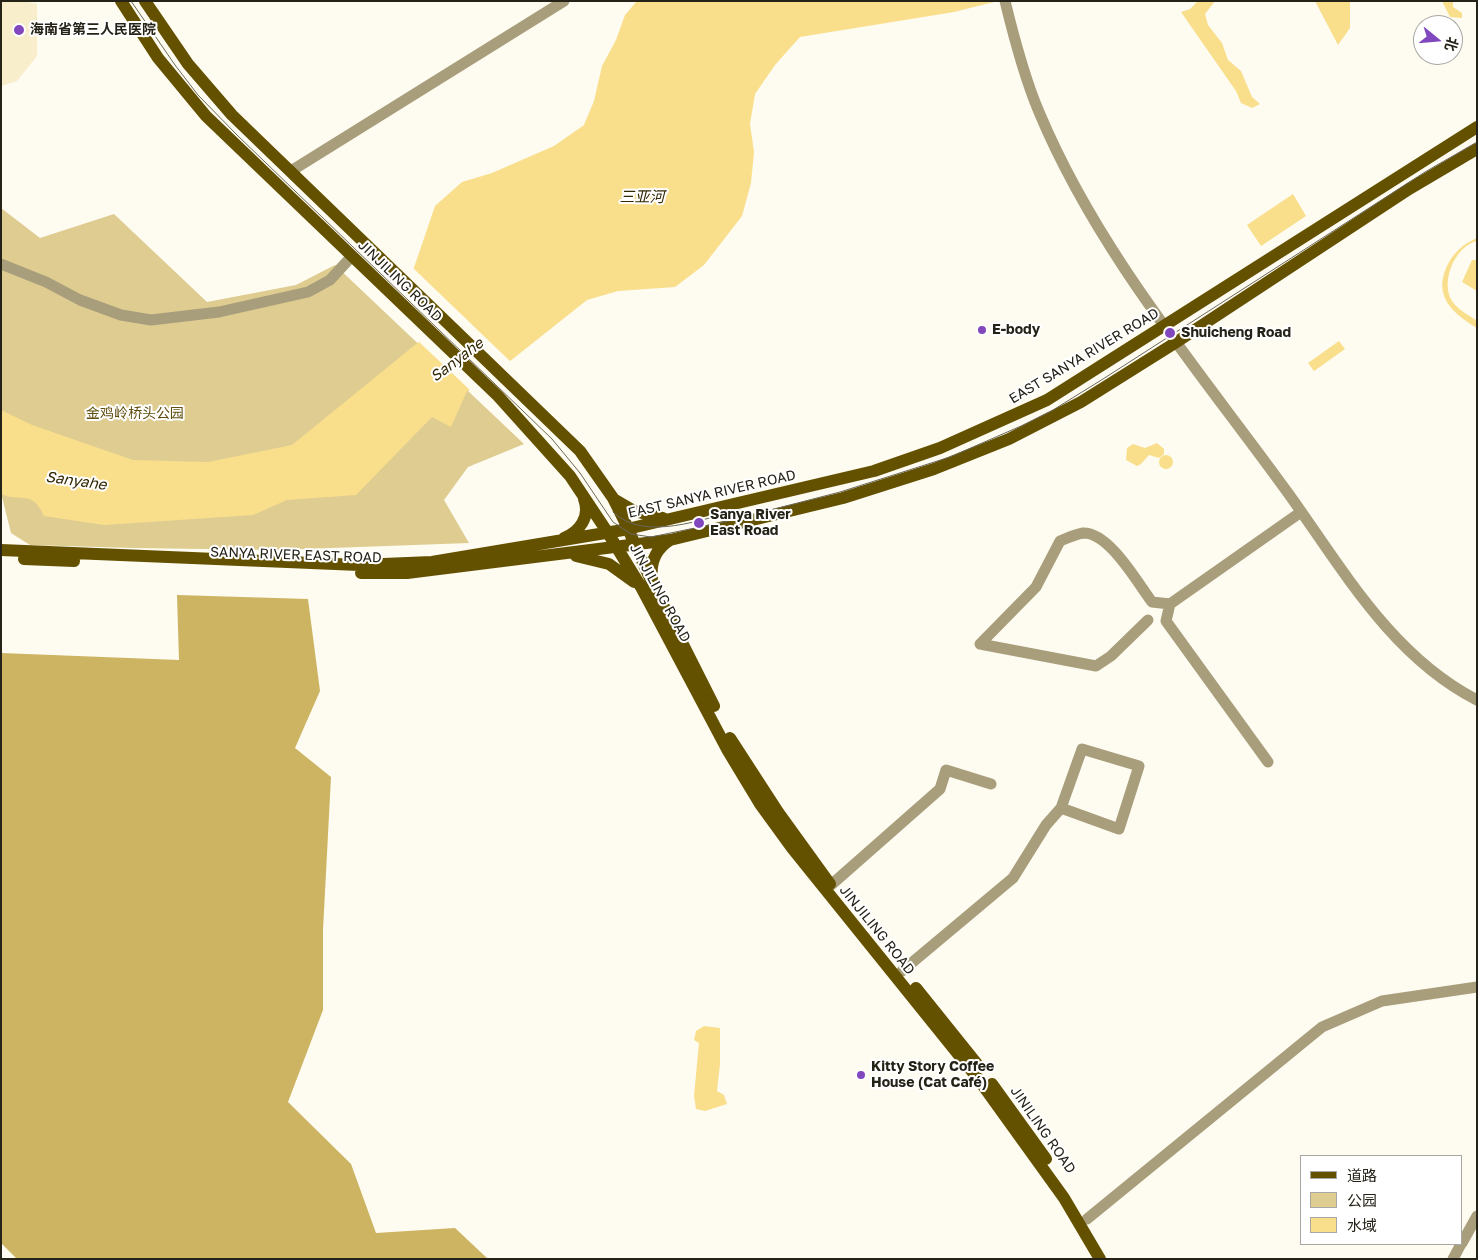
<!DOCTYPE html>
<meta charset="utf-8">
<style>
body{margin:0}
#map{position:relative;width:1478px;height:1260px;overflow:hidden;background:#fefbf0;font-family:"Golos Text","Noto Sans SC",sans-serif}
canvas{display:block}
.frame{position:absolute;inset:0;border:2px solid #252218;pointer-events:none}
.legend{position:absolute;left:1300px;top:1155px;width:162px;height:90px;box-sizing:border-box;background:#fff;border:1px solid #a8a7a3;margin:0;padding:6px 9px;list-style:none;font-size:15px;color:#252218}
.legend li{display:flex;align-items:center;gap:10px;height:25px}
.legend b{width:25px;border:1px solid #a8a7a3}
.north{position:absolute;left:1413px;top:15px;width:50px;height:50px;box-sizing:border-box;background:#fff;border:1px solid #a8a7a3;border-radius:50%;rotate:107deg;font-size:14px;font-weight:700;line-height:20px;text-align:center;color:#252218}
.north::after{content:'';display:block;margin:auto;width:18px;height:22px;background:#8147be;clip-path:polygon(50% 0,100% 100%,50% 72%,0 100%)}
</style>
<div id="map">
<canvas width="1478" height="1260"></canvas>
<div class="frame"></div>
<ul class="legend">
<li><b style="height:6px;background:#645100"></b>道路</li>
<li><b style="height:14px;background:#decc91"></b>公园</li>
<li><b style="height:14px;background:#f9df8c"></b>水域</li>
</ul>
<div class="north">北</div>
</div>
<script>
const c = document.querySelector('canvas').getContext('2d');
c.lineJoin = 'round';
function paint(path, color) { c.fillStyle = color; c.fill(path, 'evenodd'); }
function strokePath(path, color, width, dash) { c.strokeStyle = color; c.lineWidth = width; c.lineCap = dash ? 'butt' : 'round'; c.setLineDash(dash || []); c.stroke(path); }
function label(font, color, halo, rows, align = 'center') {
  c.font = font + ' "Golos Text","Noto Sans SC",sans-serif'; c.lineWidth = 4; c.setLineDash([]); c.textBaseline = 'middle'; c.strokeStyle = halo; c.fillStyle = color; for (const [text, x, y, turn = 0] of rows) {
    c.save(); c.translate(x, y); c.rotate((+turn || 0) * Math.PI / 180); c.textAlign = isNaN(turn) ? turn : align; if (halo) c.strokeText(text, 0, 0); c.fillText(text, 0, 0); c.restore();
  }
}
paint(new Path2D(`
 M1,1H23L37,4V56L17,81L1,86Z`), '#f9eecb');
paint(new Path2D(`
 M1,208L40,238L114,214L207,302L296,285L335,265L524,444L468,467L444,500L469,543L276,550L133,548L30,545L11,533L1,493Z`), '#decc91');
paint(new Path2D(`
 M177,595L308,599L320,691L295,748L331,777L323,930V1010L288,1102L351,1164L376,1233L455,1228L488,1259H17L1,1243V653L179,660Z`), '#cdb462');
paint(new Path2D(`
 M637,1H998L954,12L800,37L775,65L755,94L750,124L754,152L751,183L742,216L704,265L675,287L618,291L587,300L475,389L467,391L451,427L432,417L356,495L287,500L253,515L104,525L44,516C32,489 22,503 1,494V410L32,425L133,460L208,462L292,445L421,340L405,294L435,206L462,182L492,173L554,146L584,125L594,101L602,66L616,40L625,15Z
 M1198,1H1215L1205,14L1208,25L1222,43L1228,60L1241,71L1252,97L1260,104L1252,108L1241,103L1236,91L1181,12L1190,9Z
 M1315,1H1350V28L1338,45Z
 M1442,1H1453V7L1462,13V18L1450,17Z
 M1293,194L1306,216L1261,246L1247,225Z
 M1477,238V241C1455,246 1440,282 1452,301C1458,310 1469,315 1477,321V328C1452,313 1433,296 1447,266C1453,253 1463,244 1477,238Z
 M1472,260H1477V291L1462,282Z
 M1339,341L1345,349L1314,371L1308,363Z
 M1157,443L1164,449V454L1159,458L1149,455L1141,464L1137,466L1126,460L1127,448L1133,444L1145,448Z
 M1159 462a7 7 0 1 1 14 0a7 7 0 1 1-14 0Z
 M704,1026L720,1028V1064L717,1091L724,1095L727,1104L705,1111L696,1109L694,1096L699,1043L694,1040L696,1031Z`), '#f9df8c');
paint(new Path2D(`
 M412,267L512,363L477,391L472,392L417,340L402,294Z`), '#fefbf0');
strokePath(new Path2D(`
 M1005,1C1014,38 1024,77 1039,112C1098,253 1199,370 1288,493C1342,568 1391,656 1477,700
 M291,171L564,1
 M1,264L46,282L80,300L121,315L151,320L219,312L308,292L330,280L352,256
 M980,644L1036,587L1060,541C1067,538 1076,534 1083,533C1109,532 1137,582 1152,602L1170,604
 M980,644L1096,666L1111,656L1148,620
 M1268,762L1166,621L1170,604L1301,512
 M831,885L940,789L946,770L991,784
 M902,971L1013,878L1046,825L1061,808L1082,749L1139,766L1119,829L1061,808
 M1087,1219L1322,1027L1382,1001L1477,987
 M1462,1243L1477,1216
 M1453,1259L1461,1244`), '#a89e7c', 11);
strokePath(new Path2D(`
 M121,1L158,58L206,116L498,396L570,476L608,533L641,587L728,751L760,804L792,848L979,1080L1064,1198L1100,1259
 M145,1L188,64L232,115L580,451L613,498L625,522L652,583L714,706
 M615,500L634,511L663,518
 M564,538C579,532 591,517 584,499
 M1,550L359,565L432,562L623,530L874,471L940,448L1047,400L1477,127
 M576,556L609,564L634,582
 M24,559L74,561
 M361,573H407L670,540L843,498L934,469L1009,439L1081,402L1175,343L1409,189L1477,149
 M652,578C650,561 656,549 670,540
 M730,738L778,812L830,884
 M916,988L977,1064
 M992,1084L1046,1159`), '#645100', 12);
strokePath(new Path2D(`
 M131,1L175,65L198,95L237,135L552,439L580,473L613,522L631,534L651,537L724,522L840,492L950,457L1021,426L1053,410L1103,379L1425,172L1477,142
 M613,512C645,543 703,518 741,510`), '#6a675c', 1);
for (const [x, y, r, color] of [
 [19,30,6,"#8147be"],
 [982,330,5,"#8147be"],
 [1170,333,6,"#8147be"],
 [699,523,6,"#8147be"],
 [861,1075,5,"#8147be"]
]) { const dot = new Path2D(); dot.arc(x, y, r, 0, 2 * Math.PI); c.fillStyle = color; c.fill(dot); strokePath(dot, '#fff', 2); }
label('bold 14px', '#252218', '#fff', [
 ["海南省第三人民医院",30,30],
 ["E-body",992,330],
 ["Shuicheng Road",1181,333],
 ["Sanya River",710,515],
 ["East Road",710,531],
 ["Kitty Story Coffee",871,1067],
 ["House (Cat Café)",871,1083]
], 'left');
label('14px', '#252218', '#fff', [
 ["JINJILING ROAD",400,281,44],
 ["EAST SANYA RIVER ROAD",1084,356,-31],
 ["EAST SANYA RIVER ROAD",712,494,-13],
 ["SANYA RIVER EAST ROAD",296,555,2],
 ["JINJILING ROAD",660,593,61],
 ["JINJILING ROAD",877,930,51],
 ["JINILING ROAD",1043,1130,55]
]);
label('14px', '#604f0e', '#fff', [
 ["金鸡岭桥头公园",135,414]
]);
label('italic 15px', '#332803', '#fff', [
 ["三亚河",642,197],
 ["Sanyahe",457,360,-37],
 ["Sanyahe",76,481,8]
]);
</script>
